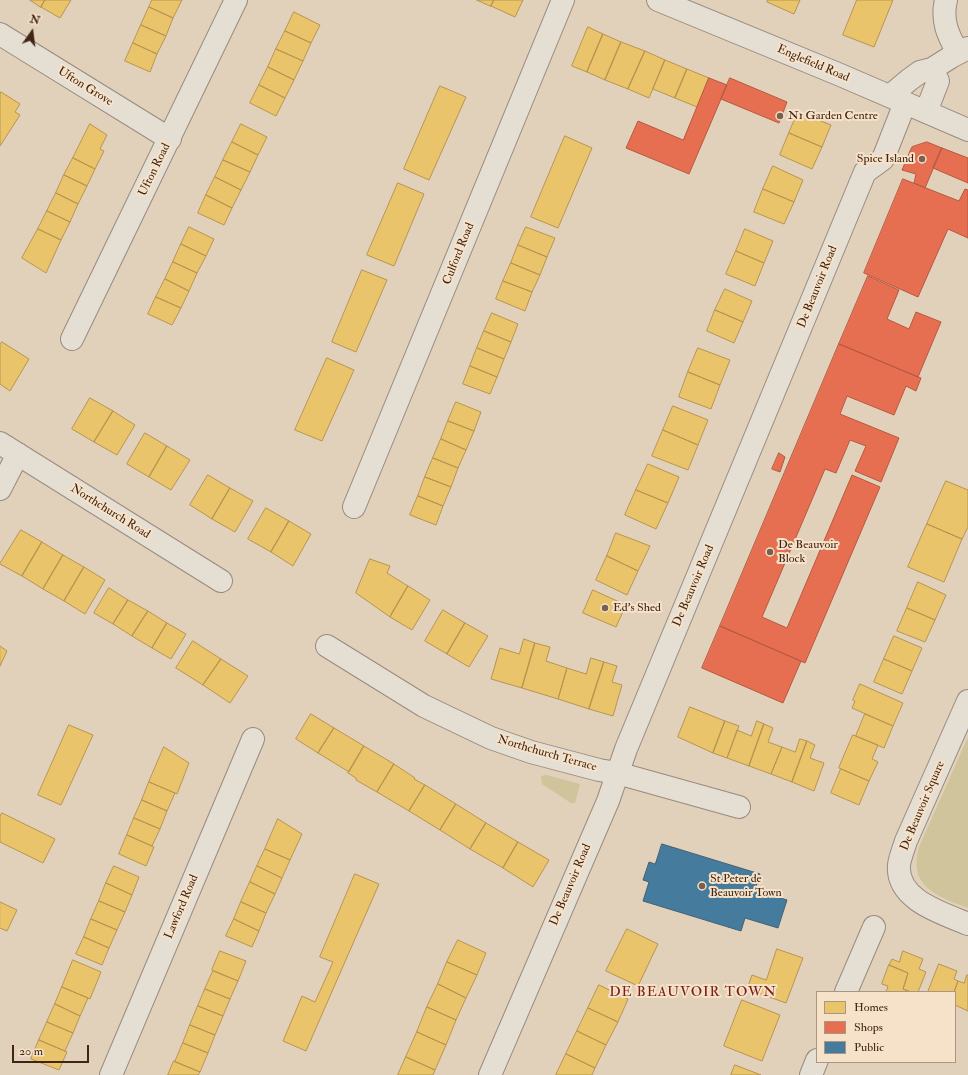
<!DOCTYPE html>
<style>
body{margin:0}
#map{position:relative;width:968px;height:1075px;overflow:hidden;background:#e1d0ba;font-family:"IM FELL Double Pica",serif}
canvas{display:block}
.legend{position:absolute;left:816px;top:991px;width:140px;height:72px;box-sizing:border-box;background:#f5e2c8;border:1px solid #ad9681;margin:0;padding:5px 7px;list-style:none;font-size:12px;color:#422416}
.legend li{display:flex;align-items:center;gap:8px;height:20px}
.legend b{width:20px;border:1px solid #ad9681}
.north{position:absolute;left:12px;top:12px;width:40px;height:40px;-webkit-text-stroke:3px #f5e2c8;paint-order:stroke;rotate:14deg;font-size:11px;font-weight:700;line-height:16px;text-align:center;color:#422416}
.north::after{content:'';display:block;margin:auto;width:14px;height:18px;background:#422416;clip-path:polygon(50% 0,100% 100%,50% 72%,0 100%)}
.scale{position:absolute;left:12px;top:1045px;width:77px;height:18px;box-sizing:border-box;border:2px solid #422416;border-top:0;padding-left:5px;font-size:12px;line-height:14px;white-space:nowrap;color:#422416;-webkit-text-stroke:3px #f5e2c8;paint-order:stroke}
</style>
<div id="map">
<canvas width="968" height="1075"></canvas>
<ul class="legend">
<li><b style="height:11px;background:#e9c46a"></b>Homes</li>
<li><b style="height:11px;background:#e76f51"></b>Shops</li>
<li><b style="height:11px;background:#457b9d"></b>Public</li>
</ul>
<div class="north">N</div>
<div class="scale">20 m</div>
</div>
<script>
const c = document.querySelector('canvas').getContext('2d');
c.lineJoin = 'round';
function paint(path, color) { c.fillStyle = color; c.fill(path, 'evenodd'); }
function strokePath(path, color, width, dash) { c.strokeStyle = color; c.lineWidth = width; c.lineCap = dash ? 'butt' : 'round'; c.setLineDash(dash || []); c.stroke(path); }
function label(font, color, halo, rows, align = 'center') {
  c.font = font + ' "IM FELL Double Pica",serif'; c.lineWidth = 4; c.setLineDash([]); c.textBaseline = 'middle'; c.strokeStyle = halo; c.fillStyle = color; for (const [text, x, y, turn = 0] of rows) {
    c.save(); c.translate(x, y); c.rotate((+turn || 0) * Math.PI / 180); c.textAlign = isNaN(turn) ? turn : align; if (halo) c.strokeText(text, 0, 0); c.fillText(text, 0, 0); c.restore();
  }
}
paint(new Path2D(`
 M968,737V908C937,896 908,887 919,847Z
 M546,775L580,784L575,803H571L542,784L541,776Z`), '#cfc49c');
const homes = new Path2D(`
 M30,0H45L41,7Z
 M45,0H71L60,18L41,7Z
 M152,0H182L173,18L149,7Z
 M477,0H494L491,6Z
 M494,0H523L515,17L491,6Z
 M768,0H800L794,14L767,2Z
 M857,0H893L874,47L843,35Z
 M149,7L173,18L166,36L141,25Z
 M294,12L320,25L311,43L285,31Z
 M141,25L166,36L157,54L133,43Z
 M588,27L603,34L587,72L572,66Z
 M285,31L311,43L303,61L276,49Z
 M603,34L621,42L605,80L587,72Z
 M621,42L645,51L628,89L605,80Z
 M133,43L157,54L150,72L125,61Z
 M276,49L303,61L294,80L268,67Z
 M645,51L665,60L649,98L628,89Z
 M665,60L687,69L675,98L653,89Z
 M268,67L294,80L285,98L259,85Z
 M687,69L709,78L697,107L675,98Z
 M259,85L285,98L276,116L250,103Z
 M440,86L466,97L429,180L404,169Z
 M1,92L20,104L15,112L20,115L0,146V95Z
 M798,112L831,125L822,147L789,133Z
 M90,124L107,135L100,149L104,151L95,169L73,158Z
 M241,124L267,137L258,155L232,142Z
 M789,133L822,147L812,169L780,155Z
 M565,136L592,148L558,228L531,217Z
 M232,142L258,155L250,172L223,160Z
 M73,158L95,169L87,186L64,175Z
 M223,160L250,172L241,190L215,177Z
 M773,166L803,180L794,202L763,189Z
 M64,175L87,186L78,204L56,193Z
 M215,177L241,190L232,208L206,195Z
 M398,183L424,194L394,266L367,255Z
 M763,189L794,202L784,224L754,212Z
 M56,193L78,204L70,222L47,211Z
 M206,195L232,208L224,225L198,213Z
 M47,211L70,222L61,240L38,229Z
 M189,227L214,239L206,256L181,244Z
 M526,227L555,238L547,257L518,245Z
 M38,229L61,240L46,273L22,258Z
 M745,229L773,241L764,263L736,251Z
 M181,244L206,256L197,273L173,262Z
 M518,245L547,257L540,275L511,263Z
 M736,251L764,263L755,286L726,274Z
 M173,262L197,273L189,291L165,279Z
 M511,263L540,275L532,292L503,281Z
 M362,270L387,280L356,352L332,342Z
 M165,279L189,291L181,308L156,297Z
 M503,281L532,292L525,311L496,299Z
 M725,289L752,301L743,322L715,310Z
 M156,297L181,308L172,325L148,314Z
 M715,310L743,322L734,343L707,331Z
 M492,313L518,324L511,342L484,331Z
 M484,331L511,342L504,359L477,348Z
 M2,342L29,359L10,391L0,384V345Z
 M477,348L504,359L497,377L470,366Z
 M698,348L730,360L720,385L688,372Z
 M327,358L354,370L322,441L295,430Z
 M470,366L497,377L490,394L463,384Z
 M688,372L720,385L711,409L679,397Z
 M90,398L113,411L94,442L72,429Z
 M456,402L481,412L474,431L448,421Z
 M673,406L708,420L698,445L663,430Z
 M113,411L135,425L117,455L94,442Z
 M448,421L474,431L466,450L441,439Z
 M663,430L698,445L688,470L652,456Z
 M145,433L167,446L149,477L127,464Z
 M441,439L466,450L458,468L433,458Z
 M167,446L190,460L171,490L149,477Z
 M433,458L458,468L451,487L425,477Z
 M648,464L679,477L668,503L636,490Z
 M208,475L230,488L212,519L190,505Z
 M425,477L451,487L443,506L418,496Z
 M946,481L968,490V527L962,539L927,524Z
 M230,488L253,501L235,532L212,519Z
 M636,490L668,503L656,529L625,515Z
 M418,496L443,506L436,525L410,515Z
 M266,508L289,521L271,552L248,539Z
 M289,521L311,534L293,566L271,552Z
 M927,524L962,539L944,582L908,567Z
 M21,530L42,542L22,576L0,564Z
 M616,533L650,546L638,571L607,556Z
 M42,542L63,555L43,589L22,576Z
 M63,555L84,567L64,601L43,589Z
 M607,556L638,571L627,595L596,580Z
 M370,559L390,566L387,573L408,586L390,617L356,593Z
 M84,567L105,580L85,614L64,601Z
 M918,582L946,595L935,620L907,608Z
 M408,586L430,600L412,630L390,617Z
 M109,588L128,600L113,624L94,613Z
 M593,590L626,605L616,627L583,613Z
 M128,600L148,611L132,636L113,624Z
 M907,608L935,620L925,642L897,631Z
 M443,610L465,623L447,654L425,641Z
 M148,611L167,623L152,648L132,636Z
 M167,623L186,634L171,659L152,648Z
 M465,623L488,636L469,667L447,654Z
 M894,636L922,648L912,671L884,659Z
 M524,639L535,643L522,688L491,679L500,648L519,654Z
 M193,641L221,659L203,685L176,668Z
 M535,643L550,647L546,661L567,668L558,699L522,688Z
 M0,646L7,651L0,666Z
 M591,658L604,662L589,709L558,699L567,668L586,674Z
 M221,659L248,676L230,703L203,685Z
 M884,659L912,671L902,694L874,682Z
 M604,662L617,666L612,682L622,685L613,716L589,709Z
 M860,684L903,703L893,726L852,708L855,701L853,700Z
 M690,707L725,721L713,753L678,737Z
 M311,714L334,728L318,753L296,739Z
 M865,714L893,726L884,748L856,736Z
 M725,721L739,726L727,758L713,753Z
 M757,721L764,724L749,766L727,758L737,730L751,736Z
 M764,724L773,728L768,742L782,747L771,774L749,766Z
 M69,725L93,735L61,805L38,795Z
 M334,728L364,746L349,772L318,753Z
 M853,735L878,745L872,759L878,762L869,781L839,768Z
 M800,739L807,741L792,782L771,774L782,747L795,752Z
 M807,741L815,745L810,758L824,763L814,791L792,782Z
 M364,746L394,764L377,792L356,780V778L348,773Z
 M164,747L189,763L177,794L149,782Z
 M394,764L415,778L414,779L425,785L409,811L377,792Z
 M841,769L869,781L859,805L831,793Z
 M149,782L175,793L167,811L142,800Z
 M425,785L456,804L440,830L409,811Z
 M142,800L167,811L160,829L134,818Z
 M456,804L486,823L470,849L440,830Z
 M2,813L55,839L43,863L0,842V817Z
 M134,818L160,829L152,846L127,835Z
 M278,819L302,834L290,860L265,849Z
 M486,823L518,842L503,868L470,849Z
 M127,835L154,847L146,866L119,854Z
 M518,842L549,860L533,887L503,868Z
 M265,849L290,860L282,878L257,866Z
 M114,866L139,877L132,895L106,883Z
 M257,866L282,878L275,894L250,882Z
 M355,874L379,884L306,1051L283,1041L302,996L315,1002L333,962L320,957Z
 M250,882L275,894L266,913L241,902Z
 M106,883L132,895L125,912L99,901Z
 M99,901L125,912L117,930L91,919Z
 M0,902L17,910L7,931L0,928Z
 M241,902L266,913L259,931L234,919Z
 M91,919L117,930L109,948L84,937Z
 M234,919L259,931L252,947L226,936Z
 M627,929L658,944L638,986L606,971Z
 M84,937L109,948L102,965L76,954Z
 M458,940L486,953L477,975L447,962Z
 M777,949L803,958L786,1003L747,989L752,975L766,980Z
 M220,951L246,961L238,981L212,970Z
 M903,951L923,959L919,969L926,972L918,992H911L903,989L908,973L889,965L892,959L899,962Z
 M73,960L101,972L90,999L62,987Z
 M447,962L477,975L466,998L438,984Z
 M939,964L957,971L954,979L958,981L954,992H928Z
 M889,965L908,973L903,989L911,992H886L888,986L882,984Z
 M213,971L238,981L230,999L205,989Z
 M967,975H968V1011L955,1005V992H954L958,981L964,983Z
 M438,984L466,998L456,1020L427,1007Z
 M599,985L628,999L618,1022L588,1008Z
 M62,987L88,998L80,1016L55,1004Z
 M205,989L230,999L223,1016L198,1006Z
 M742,1000L780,1015L762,1061L724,1046Z
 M55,1004L80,1016L73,1033L47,1022Z
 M198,1006L223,1016L215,1035L190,1025Z
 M427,1007L456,1020L446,1045L417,1032Z
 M588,1008L618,1022L606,1045L577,1031Z
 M47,1022L73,1033L65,1051L39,1040Z
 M190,1025L215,1035L208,1053L183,1043Z
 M577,1031L606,1045L595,1068L566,1054Z
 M417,1032L446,1045L435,1070L406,1057Z
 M39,1040L67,1052L59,1070L31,1059Z
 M183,1043L208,1053L200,1072L175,1062Z
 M566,1054L595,1068L592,1075H556Z
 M406,1057L435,1070L433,1075H398Z
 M174,1061L200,1072L198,1075H168Z
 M735,1065L761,1075H731Z`);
paint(homes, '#e9c46a');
strokePath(homes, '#b79451', 1);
const shops = new Path2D(`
 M709,78L727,85L689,174L626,148L638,121L683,140Z
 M730,78L787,102L779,123L721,99Z
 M927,142L942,148L925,188L914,183L916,174L902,170L910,151L912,147Z
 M942,148L968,158V183L933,168Z
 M903,179L959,201L965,189L968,190V238L948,229L918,297L864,273Z
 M868,276L899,290L887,319L909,329L916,312L941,322L918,377L839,344Z
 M839,344L921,378L916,391L906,386L894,415L847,396L840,414L899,438L881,482L855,471L866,446L850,440L836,473L825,469L762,617L787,628L852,475L880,487L805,663L720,626Z
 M779,453L785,457L780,472L772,469Z
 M720,626L801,661L783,703L702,668Z`);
paint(shops, '#e76f51');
strokePath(shops, '#b6583f', 1);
const public = new Path2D(`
 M662,844L760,874L755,890L787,900L778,928L745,918L741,931L643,901L649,882L643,880L649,862L655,864Z`);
paint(public, '#457b9d');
strokePath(public, '#446174', 1);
const minor = new Path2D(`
 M658,0L838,74L968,130
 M946,0C941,21 948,35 958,53
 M0,34L170,139
 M890,96L909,80L920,72L932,69L951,57L968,48
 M926,112L938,81L932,69
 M72,339L236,0
 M0,443L221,581
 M0,489L18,454
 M354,507L563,0
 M327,646L424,706L491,738L531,752L599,770L617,773L739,807
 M968,701L906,841C904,848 900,857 899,865C896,900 942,913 968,924
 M846,992L874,927
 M111,1075L253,739
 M490,1075L608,801L626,749L865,172L883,159L905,103
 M811,1075L817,1060`);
strokePath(minor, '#988b7e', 24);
strokePath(minor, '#e5ded3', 22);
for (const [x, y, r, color] of [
 [780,116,4,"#7a604f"],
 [922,159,4,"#7a604f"],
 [770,552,4,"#7a604f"],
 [605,608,4,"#7a604f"],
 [702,886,4,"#7a604f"]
]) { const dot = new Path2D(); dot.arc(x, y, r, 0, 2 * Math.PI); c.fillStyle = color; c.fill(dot); strokePath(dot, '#f5e2c8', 1.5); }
label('12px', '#422416', '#f5e2c8', [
 ["Englefield Road",813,64,23],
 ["Ufton Grove",85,87,32],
 ["Ufton Road",155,170,-64],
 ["Culford Road",459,254,-68],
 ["De Beauvoir Road",818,287,-68],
 ["Northchurch Road",110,512,32],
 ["De Beauvoir Road",694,586,-67],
 ["Northchurch Terrace",547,754,16],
 ["De Beauvoir Square",923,806,-67],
 ["De Beauvoir Road",571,885,-67],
 ["Lawford Road",182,907,-67]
]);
label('12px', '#422416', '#f5e2c8', [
 ["N1 Garden Centre",788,116],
 ["Spice Island",914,159,"right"],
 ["De Beauvoir",778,545],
 ["Block",778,559],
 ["Ed's Shed",613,608],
 ["St Peter de",710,879],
 ["Beauvoir Town",710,893]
], 'left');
c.letterSpacing = '1px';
label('14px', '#7a1f14', '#f5e2c8', [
 ["DE BEAUVOIR TOWN",693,993]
]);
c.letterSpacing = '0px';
</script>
